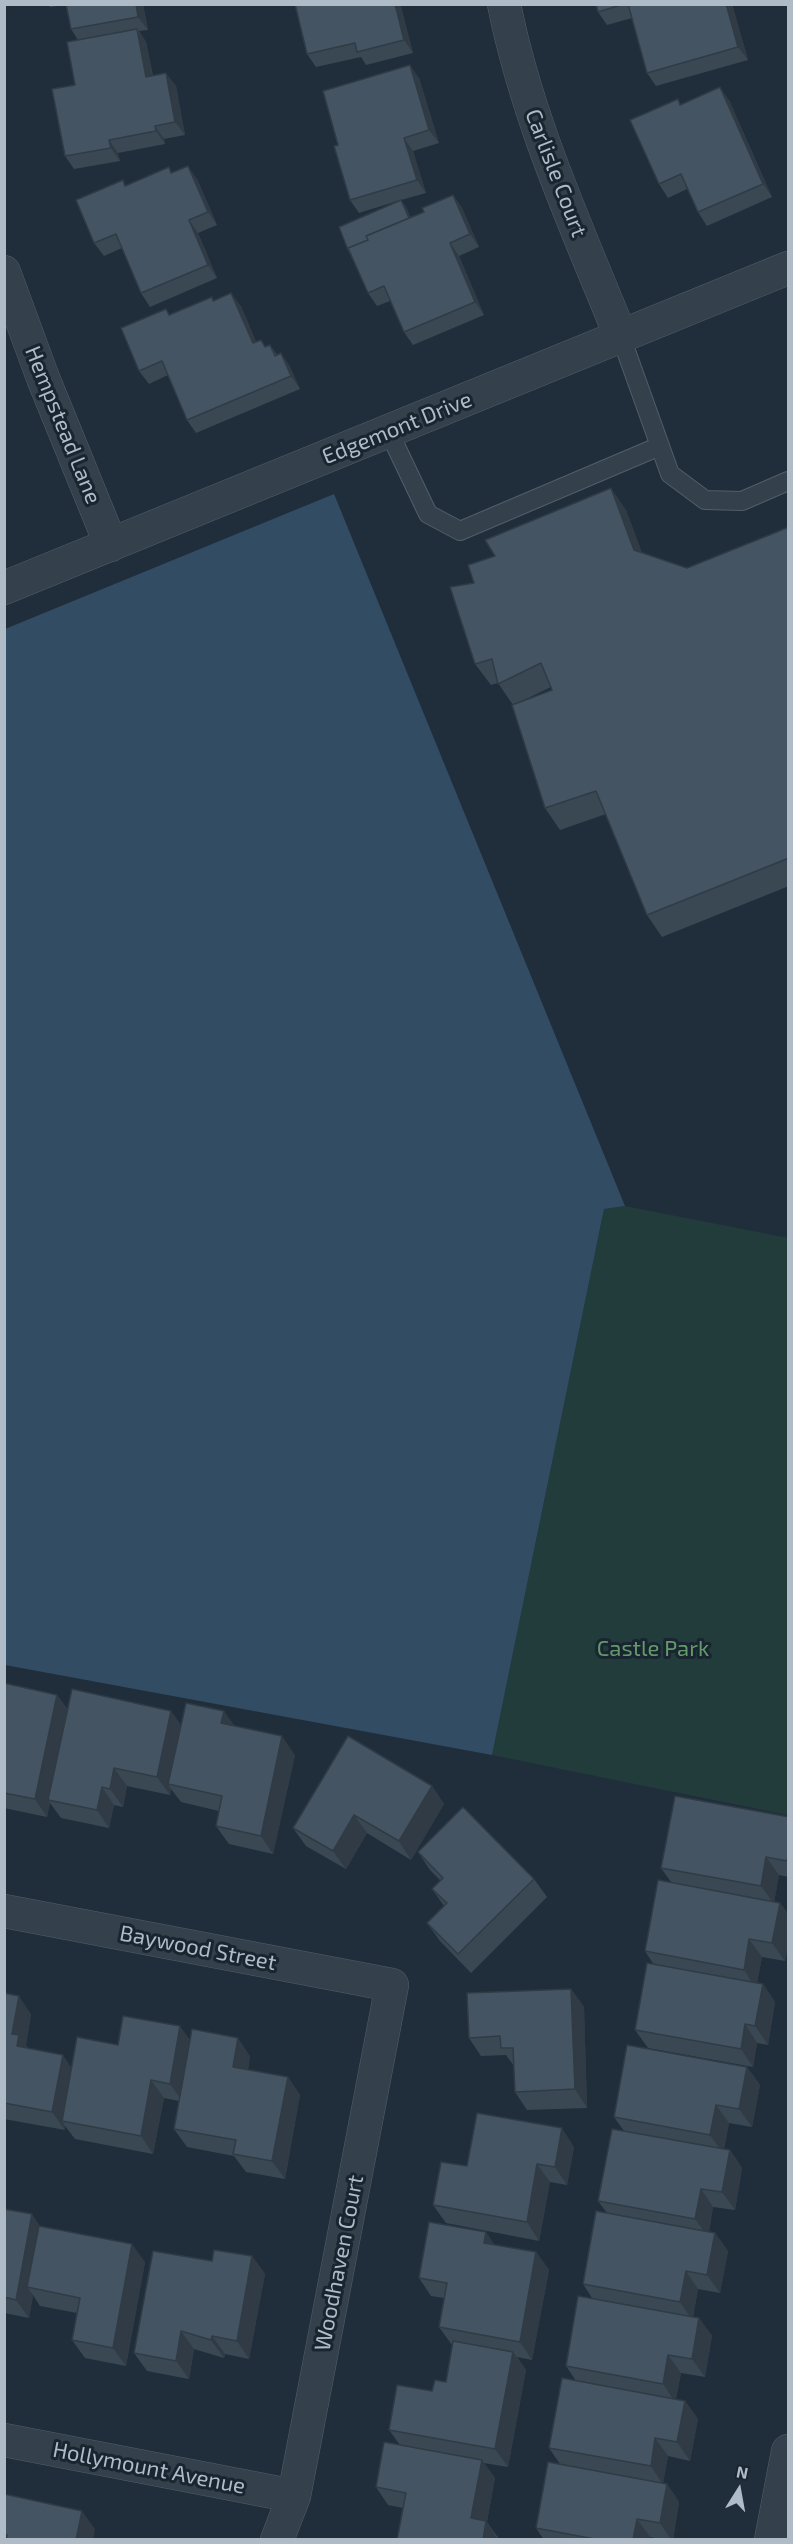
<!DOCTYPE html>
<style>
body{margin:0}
#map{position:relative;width:793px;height:2544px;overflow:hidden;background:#202e3b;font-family:"Exo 2",sans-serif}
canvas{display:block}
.frame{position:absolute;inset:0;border:6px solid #afbbc7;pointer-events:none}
.north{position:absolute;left:709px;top:2460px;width:60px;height:60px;-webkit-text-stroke:4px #192530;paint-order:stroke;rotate:11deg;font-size:16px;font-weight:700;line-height:24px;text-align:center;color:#afbbc7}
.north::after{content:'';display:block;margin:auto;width:21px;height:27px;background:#afbbc7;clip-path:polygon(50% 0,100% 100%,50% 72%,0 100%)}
</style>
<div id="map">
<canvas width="793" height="2544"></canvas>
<div class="frame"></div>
<div class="north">N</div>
</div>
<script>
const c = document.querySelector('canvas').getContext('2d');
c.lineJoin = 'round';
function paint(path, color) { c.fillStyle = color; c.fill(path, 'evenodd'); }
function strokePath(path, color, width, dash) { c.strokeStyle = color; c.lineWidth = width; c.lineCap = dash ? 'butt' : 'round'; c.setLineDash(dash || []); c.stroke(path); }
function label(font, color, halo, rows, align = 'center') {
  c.font = font + ' "Exo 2",sans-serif'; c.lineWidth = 6; c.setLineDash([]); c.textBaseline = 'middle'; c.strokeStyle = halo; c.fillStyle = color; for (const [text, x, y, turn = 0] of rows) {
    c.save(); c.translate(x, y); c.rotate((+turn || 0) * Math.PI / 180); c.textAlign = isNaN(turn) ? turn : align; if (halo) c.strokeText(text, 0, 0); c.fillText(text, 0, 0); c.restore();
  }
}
paint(new Path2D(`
 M625,1206L788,1238V1815L492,1755L604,1209Z`), '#223c3c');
paint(new Path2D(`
 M334,494L625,1206L604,1209L492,1755L5,1665V629Z`), '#324c64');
const lane = new Path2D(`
 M621,337L670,474L705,500L742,501L788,481
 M389,432L428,514L460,531L660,446`);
const street = new Path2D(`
 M504,4C527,120 577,228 621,337
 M4,272L43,378L111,545
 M4,588L788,268
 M4,1911L392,1985L294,2496L277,2540
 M4,2440L294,2496
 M771,2540L788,2451`);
strokePath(lane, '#525e69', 20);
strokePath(street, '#525e69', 34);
strokePath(lane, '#34404b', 18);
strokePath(street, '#34404b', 33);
paint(new Path2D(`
 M48,4H143L148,30L139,31L146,42L153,76L176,86L185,135L164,139L165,144L118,153L120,161L74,169L65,156L75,85L78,40L71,29L66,5L50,7Z
 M596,4H732L748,60L656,86L647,73L632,18L607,25L598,12Z
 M401,7L413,53L366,65L361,57L316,67L307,54Z
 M419,78L439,143L413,151L426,193L401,200L406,207L410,217L424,212L453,195L462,208L479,247L459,256L484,315L413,345L404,332L390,301L377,306L368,293L348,250L401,200L359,213L350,200L338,145Z
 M729,100L772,197L707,226L698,212L687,189L668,198L659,184L681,104Z
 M172,173L197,179L217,225L198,233L217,278L150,307L141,293L122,248L104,256L94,243L126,186Z
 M214,301L241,306L256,342L266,346L270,345L277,355L281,353L290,367L300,389L196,433L187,420L168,375L149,384L139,371L166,309L170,315Z
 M626,510L642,553L687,568L789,527V886L662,937L647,915L606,814L560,830L545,808L513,705L498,683L491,685L475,664L474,583L495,556ZM551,687L552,690L518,703Z
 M4,1683L57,1695L68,1710L181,1725L235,1726L295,1755L273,1854L229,1844L216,1826L219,1811L181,1802L171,1789L170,1795L127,1786L123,1807L114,1805L109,1828L61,1818L50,1803L47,1817L4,1808Z
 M432,1786L444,1804L411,1860L367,1833L346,1869L306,1846L293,1828Z
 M789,1817V1877L779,1875L774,1902L780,1903L789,1915V1942L785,1961L762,1957L757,1983L763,1984L775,2002L768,2045L757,2043L753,2067L648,2048L635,2030L654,1965L645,1951L671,1882L661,1868Z
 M418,1852L534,1879L547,1897L471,1973L440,1941L427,1923L444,1906L432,1889L441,1881L430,1870Z
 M571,1989L584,2007L587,2108L527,2110L515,2092L514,2066L506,2055L481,2056L469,2038Z
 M4,1993L31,2014L26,2045L28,2048L72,2068L118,2045L190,2041L250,2056L248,2070L288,2077L300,2095L285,2179L246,2172L234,2156L187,2147L174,2129L179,2101L164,2098L153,2154L75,2139L65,2126V2130L4,2119Z
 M747,2067L760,2085L752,2127L729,2123L724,2149L730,2150L742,2168L735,2210L713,2207L709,2232L715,2233L728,2251L720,2293L698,2289L693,2317L699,2318L712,2336L705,2377L681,2373L676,2399L685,2401L698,2419L690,2461L668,2456L663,2483L667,2484L679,2502L673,2540H664L650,2537L649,2540H544L536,2528L560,2464L549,2448L576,2381L566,2366L592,2298L583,2284L607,2213L598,2201L624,2131L614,2117Z
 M574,2147L567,2185L550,2182L539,2241L446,2223L433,2205L467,2166Z
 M4,2209L40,2227L145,2262L126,2366L85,2358L72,2340L77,2313L40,2306L33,2295L29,2318L4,2313Z
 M486,2232L494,2245L536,2252L549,2270L532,2360L517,2357L526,2370L508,2467L484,2463L495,2478L487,2522L499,2539L403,2508L388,2505L376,2487L400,2445L389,2430L432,2391L446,2382L453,2345H452L439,2327L444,2298L431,2296L419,2278Z
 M252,2256L265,2274L249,2359L225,2354L224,2358L194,2349L189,2379L147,2371L134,2353L212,2261Z`), '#3a4854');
paint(new Path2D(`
 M136,4H143L148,30L138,17Z
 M395,4H400L401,7L413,53L404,40Z
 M726,4H732L748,60L738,47Z
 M137,29L146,42L155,90L146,77Z
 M410,65L419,78L439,143L429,130Z
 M166,73L176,86L185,135L175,122Z
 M720,87L729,100L772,197L763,184Z
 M155,126L164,139L165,144L156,131Z
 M404,138L413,151L426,193L417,180Z
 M109,140L118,153L120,161L111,148Z
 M188,166L197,179L217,225L208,212Z
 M453,195L462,208L479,247L470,234Z
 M401,200L406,207L416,230L411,223Z
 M189,220L198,233L217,278L208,265Z
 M450,243L459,256L484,315L475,302Z
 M231,293L241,306L262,356L253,343Z
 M281,353L290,367L300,389L291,376Z
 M611,488L626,510L649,572L634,550Z
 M57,1695L70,1713L48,1800L50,1803L47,1817L35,1799Z
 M171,1711L184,1729L168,1784L171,1789L170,1795L157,1777Z
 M224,1711L237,1729L221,1723Z
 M282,1736L295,1755L273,1854L261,1836Z
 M114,1768L127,1786L123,1807L110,1789Z
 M432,1786L444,1804L411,1860L399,1841Z
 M102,1787L114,1805L109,1828L97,1810Z
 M354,1815L367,1833L346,1869L333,1851Z
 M766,1857L779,1875L774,1904L761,1886Z
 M780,1903L789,1915V1942L785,1961L772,1943Z
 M749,1939L762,1957L756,1988L744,1970Z
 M763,1984L775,2002L768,2045L755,2026Z
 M571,1989L584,2007L587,2108L575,2089Z
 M19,1996L31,2014L26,2045L32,2053L17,2046L12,2034Z
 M745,2024L757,2043L753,2067L741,2049Z
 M180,2026L193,2044L183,2102L170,2084Z
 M238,2038L250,2056L245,2085L233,2067Z
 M63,2055L75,2073L62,2121L65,2126V2130L52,2112Z
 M747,2067L760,2085L752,2127L739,2109Z
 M288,2077L300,2095L285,2179L272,2161Z
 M151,2080L164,2098L153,2154L141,2136Z
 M716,2105L729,2123L723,2153L710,2135Z
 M562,2128L574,2147L567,2185L555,2167Z
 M730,2150L742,2168L735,2210L722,2192Z
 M537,2164L550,2182L539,2241L527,2222Z
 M701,2189L713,2207L708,2237L695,2219Z
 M32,2214L44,2232L27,2287L33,2295L29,2318L16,2300Z
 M486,2232L498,2250L484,2243Z
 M715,2233L728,2251L720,2293L707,2275Z
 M132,2244L145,2262L126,2366L113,2348Z
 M536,2252L549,2270L532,2360L520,2342Z
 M252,2256L265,2274L249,2359L237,2341Z
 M686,2271L698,2289L692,2320L680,2302Z
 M699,2318L712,2336L705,2377L692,2359Z
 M181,2331L194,2349L189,2379L176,2361Z
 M212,2336L225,2354L224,2358L211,2340Z
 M513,2352L526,2370L508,2467L495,2449Z
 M668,2355L681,2373L675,2402L663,2384Z
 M685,2401L698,2419L690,2461L677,2442Z
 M655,2438L668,2456L663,2485L651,2466Z
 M482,2460L495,2478L487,2522L498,2540H483L471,2518Z
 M667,2484L679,2502L673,2540H671L660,2523Z
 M82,2511L95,2529L93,2540H76Z
 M637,2519L650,2537L649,2540H633Z`), '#303b45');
const building = new Path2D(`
 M66,4H136L138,17L71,29Z
 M295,4H395L404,40L357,52L355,43L307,54Z
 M596,4H624L598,12Z
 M628,4H726L738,47L647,73Z
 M137,29L146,77L166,73L175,122L155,126L156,131L109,140L111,148L65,156L52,89L75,85L67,42Z
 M410,65L429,130L404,138L417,180L350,200L334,146L338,145L323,91Z
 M720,87L763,184L698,212L681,174L659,184L630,120L678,99L680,105Z
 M188,166L208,212L189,220L208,265L141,293L116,234L94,243L76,200L123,180L125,186L169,167L171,173Z
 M453,195L470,234L450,243L475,302L404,332L384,286L368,293L348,248L368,240L366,236L424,212L422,208Z
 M401,200L409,218L366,236L368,240L348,248V250L339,227Z
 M231,293L253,343L261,340L265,347L270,345L275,356L281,353L291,376L187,420L162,361L139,371L121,328L166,309L169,315L212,297L213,301Z
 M611,488L634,550L687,568L789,527V858L647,915L596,791L545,808L512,705L552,690L541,663L498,684L492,659L475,664L450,587L474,583L468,565L495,556L485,540Z
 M4,1683L57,1695L35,1799L4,1793Z
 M72,1689L171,1711L157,1777L114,1768L110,1789L102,1787L97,1810L48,1800Z
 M186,1703L224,1711L221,1723L282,1736L261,1836L216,1826L222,1796L168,1784Z
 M348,1736L432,1786L399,1841L354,1815L333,1851L293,1828Z
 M675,1796L789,1817V1851L787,1861L766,1857L761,1886L661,1868Z
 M463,1807L534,1879L458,1954L427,1923L447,1903L432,1889L443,1878L418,1852Z
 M658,1880L780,1903L772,1943L749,1939L744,1970L645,1951Z
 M647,1963L763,1984L755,2026L745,2024L741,2049L635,2030Z
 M571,1989L575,2089L515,2092L513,2048H501L500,2036L469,2038L467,1993Z
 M4,1993L19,1996L12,2034L19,2035L17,2046L63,2055L52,2112L4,2103Z
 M123,2016L180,2026L170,2084L151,2080L141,2136L62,2121L77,2037L118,2045Z
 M192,2029L238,2038L233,2067L288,2077L272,2161L233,2154L236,2140L174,2129Z
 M627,2045L747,2067L739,2109L716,2105L710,2135L614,2117Z
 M477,2113L562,2128L555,2167L537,2164L527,2222L433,2205L441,2162L467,2166Z
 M612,2129L730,2150L722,2192L701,2189L695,2219L598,2201Z
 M4,2209L32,2214L16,2300L4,2297Z
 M596,2211L715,2233L707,2275L686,2271L680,2302L583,2284Z
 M429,2222L486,2232L484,2243L536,2252L520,2342L439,2327L447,2283L419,2278Z
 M39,2226L132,2244L113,2348L72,2340L80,2298L27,2287Z
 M214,2250L252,2256L237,2341L212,2336L211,2340L181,2331L176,2361L134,2353L153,2251L212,2261Z
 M578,2296L699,2318L692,2359L668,2355L663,2384L566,2366Z
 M453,2341L513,2352L495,2449L389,2430L397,2385L432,2391L435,2380L446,2382Z
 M562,2378L685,2401L677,2442L655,2438L651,2466L549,2448Z
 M384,2442L482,2460L471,2518L486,2521L483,2540H397L406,2493L376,2487Z
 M548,2462L667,2484L660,2523L637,2519L633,2540H600L536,2528Z
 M4,2494L82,2511L76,2540H6L7,2535H4Z`);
paint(building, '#445462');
strokePath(building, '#303b45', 1.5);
label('22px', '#afbbc7', '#192530', [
 ["Carlisle Court",556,173,69],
 ["Hempstead Lane",63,425,68],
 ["Edgemont Drive",397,428,-22],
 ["Baywood Street",198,1948,11],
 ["Woodhaven Court",339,2263,-79],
 ["Hollymount Avenue",149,2468,11]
]);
label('22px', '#649a6b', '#192530', [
 ["Castle Park",653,1649]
]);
</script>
